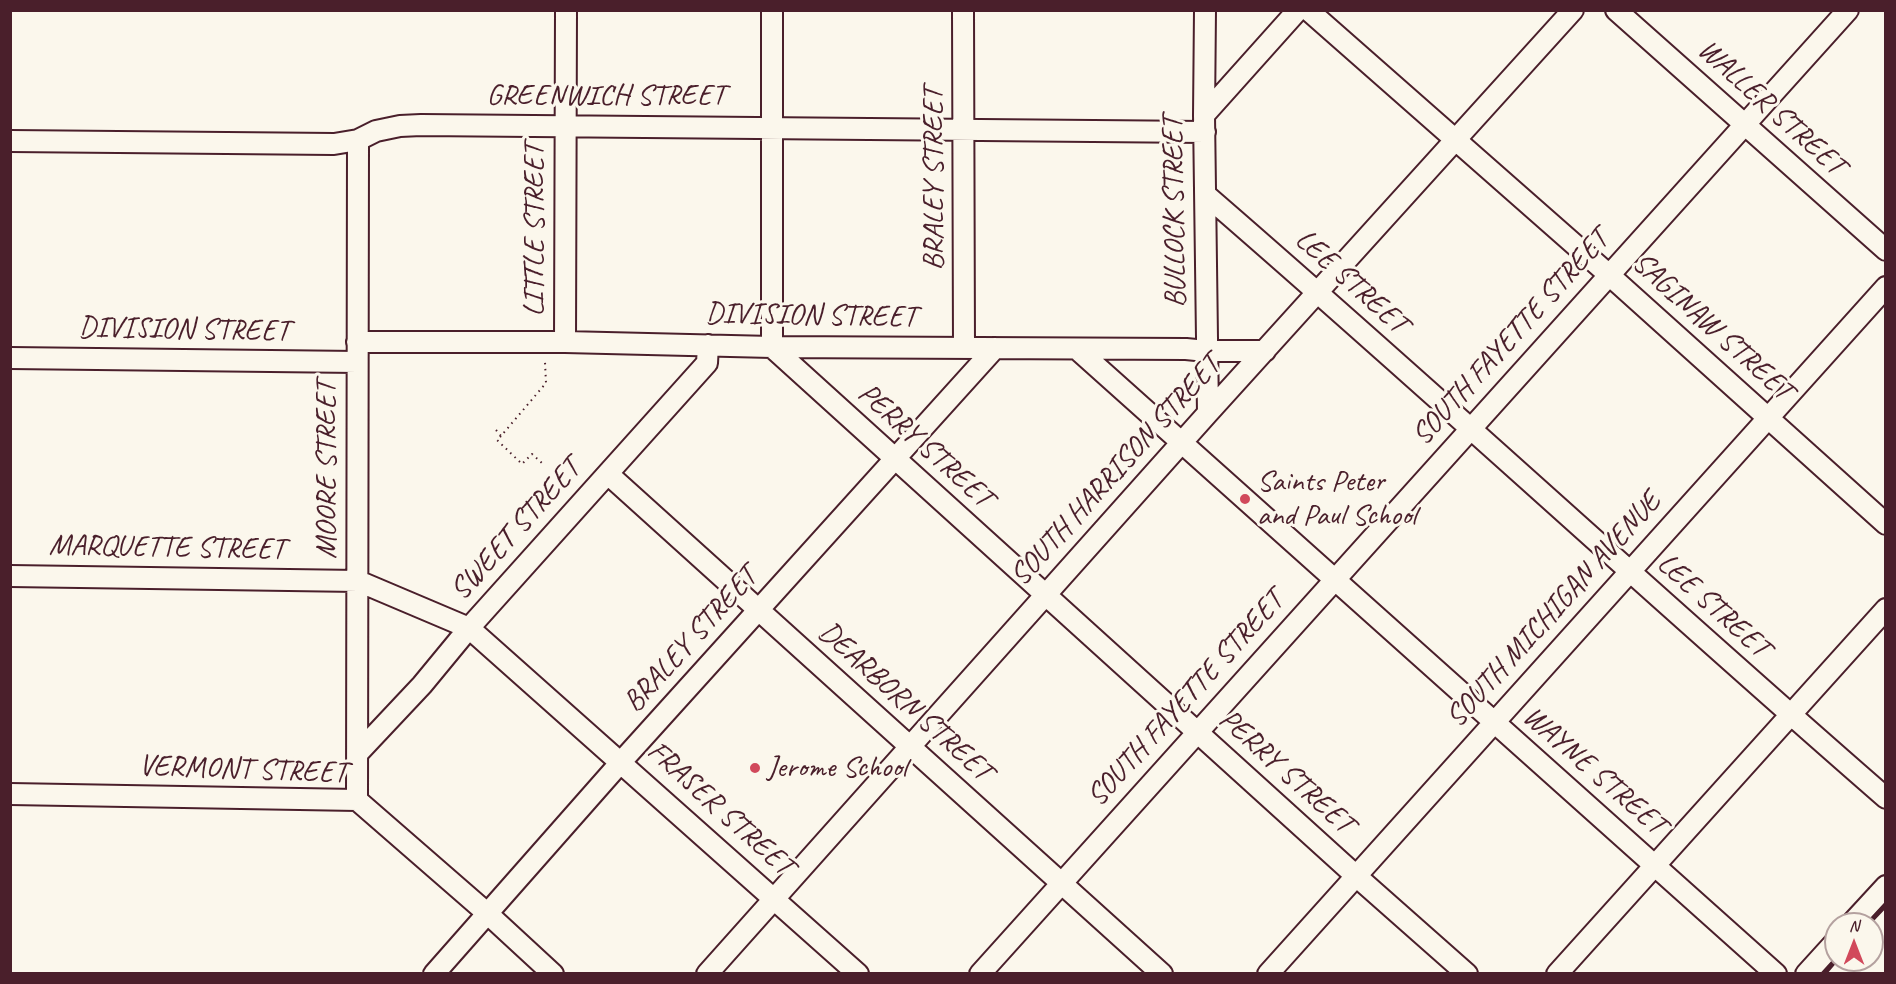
<!DOCTYPE html>
<style>
body{margin:0}
#map{position:relative;width:1896px;height:984px;overflow:hidden;background:#fbf7ec;font-family:Caveat,sans-serif}
canvas{display:block}
.frame{position:absolute;inset:0;border:12px solid #4a1f2b;pointer-events:none}
.north{position:absolute;left:1824px;top:912px;width:60px;height:60px;box-sizing:border-box;background:#fbf7ec;border:2px solid #b4a19f;border-radius:50%;rotate:0deg;font-size:16px;font-weight:700;line-height:24px;text-align:center;color:#4a1f2b}
.north::after{content:'';display:block;margin:auto;width:21px;height:27px;background:#d1495b;clip-path:polygon(50% 0,100% 100%,50% 72%,0 100%)}
</style>
<div id="map">
<canvas width="1896" height="984"></canvas>
<div class="frame"></div>
<div class="north">N</div>
</div>
<script>
const c = document.querySelector('canvas').getContext('2d');
c.lineJoin = 'round';
function strokePath(path, color, width, dash) { c.strokeStyle = color; c.lineWidth = width; c.lineCap = dash ? 'butt' : 'round'; c.setLineDash(dash || []); c.stroke(path); }
function label(font, color, halo, rows, align = 'center') {
  c.font = font + ' Caveat,sans-serif'; c.lineWidth = 6; c.setLineDash([]); c.textBaseline = 'middle'; c.strokeStyle = halo; c.fillStyle = color; for (const [text, x, y, turn = 0] of rows) {
    c.save(); c.translate(x, y); c.rotate((+turn || 0) * Math.PI / 180); c.textAlign = isNaN(turn) ? turn : align; if (halo) c.strokeText(text, 0, 0); c.fillText(text, 0, 0); c.restore();
  }
}
const minor = new Path2D(`
 M772,10V347L1355,875L1467,974
 M963,10L964,347
 M1205,10L1204,115L1208,413
 M1308,10L1608,274L1886,524
 M1616,10L1886,250
 M1204,115L1298,10
 M10,141L334,144L358,140L376,131L400,126L421,125L1205,132
 M1206,195C1435,393 1657,599 1886,798
 M357,342H565L772,347L1186,349L1206,351H1265
 M565,342L566,10
 M1077,349L1776,974
 M10,358L357,362
 M608,474L1162,974
 M10,576L358,581L469,628L858,974
 M359,752L422,685L469,628L707,363L708,345
 M10,794L357,800L488,914L553,974
 M357,800L358,140
 M1851,924L1886,886
 M434,974L621,762L995,348
 M707,974L1208,413L1573,10
 M980,974L1848,10
 M1268,974L1886,287
 M1557,974L1886,609
 M1806,974L1836,941`);
strokePath(minor, '#4a1f2b', 24);
strokePath(new Path2D(`
 M496,430L501,436L546,383L545,362
 M501,436L497,440L522,464L532,454L543,464`), '#4a1f2b', 2, [1.5, 4.5]);
strokePath(minor, '#fbf7ec', 20);
strokePath(new Path2D(`
 M1868,924L1886,905
 M1824,974L1836,960`), '#4a1f2b', 4.5);
for (const [x, y, r, color] of [
 [1245,499,6,"#d1495b"],
 [755,768,6,"#d1495b"]
]) { const dot = new Path2D(); dot.arc(x, y, r, 0, 2 * Math.PI); c.fillStyle = color; c.fill(dot); strokePath(dot, '#fbf7ec', 2); }
label('30px', '#4a1f2b', '#fbf7ec', [
 ["GREENWICH STREET",606,96],
 ["WALLER STREET",1771,108,42],
 ["BRALEY STREET",934,179,-90],
 ["BULLOCK STREET",1175,212,-91],
 ["LITTLE STREET",535,230,-90],
 ["LEE STREET",1351,282,42],
 ["DIVISION STREET",811,316,1],
 ["SAGINAW STREET",1712,327,42],
 ["DIVISION STREET",184,330,1],
 ["SOUTH FAYETTE STREET",1511,338,-48],
 ["PERRY STREET",925,446,42],
 ["MOORE STREET",327,470,-90],
 ["SOUTH HARRISON STREET",1116,471,-48],
 ["SWEET STREET",516,530,-48],
 ["MARQUETTE STREET",167,548,1],
 ["LEE STREET",1713,606,42],
 ["SOUTH MICHIGAN AVENUE",1554,610,-48],
 ["BRALEY STREET",691,640,-48],
 ["SOUTH FAYETTE STREET",1186,699,-48],
 ["DEARBORN STREET",905,702,42],
 ["VERMONT STREET",243,770,2],
 ["WAYNE STREET",1594,771,41],
 ["PERRY STREET",1286,772,42],
 ["FRASER STREET",720,809,42]
]);
label('30px', '#4a1f2b', '#fbf7ec', [
 ["Saints Peter",1257,482],
 ["and Paul School",1257,516],
 ["Jerome School",767,768]
], 'left');
</script>
